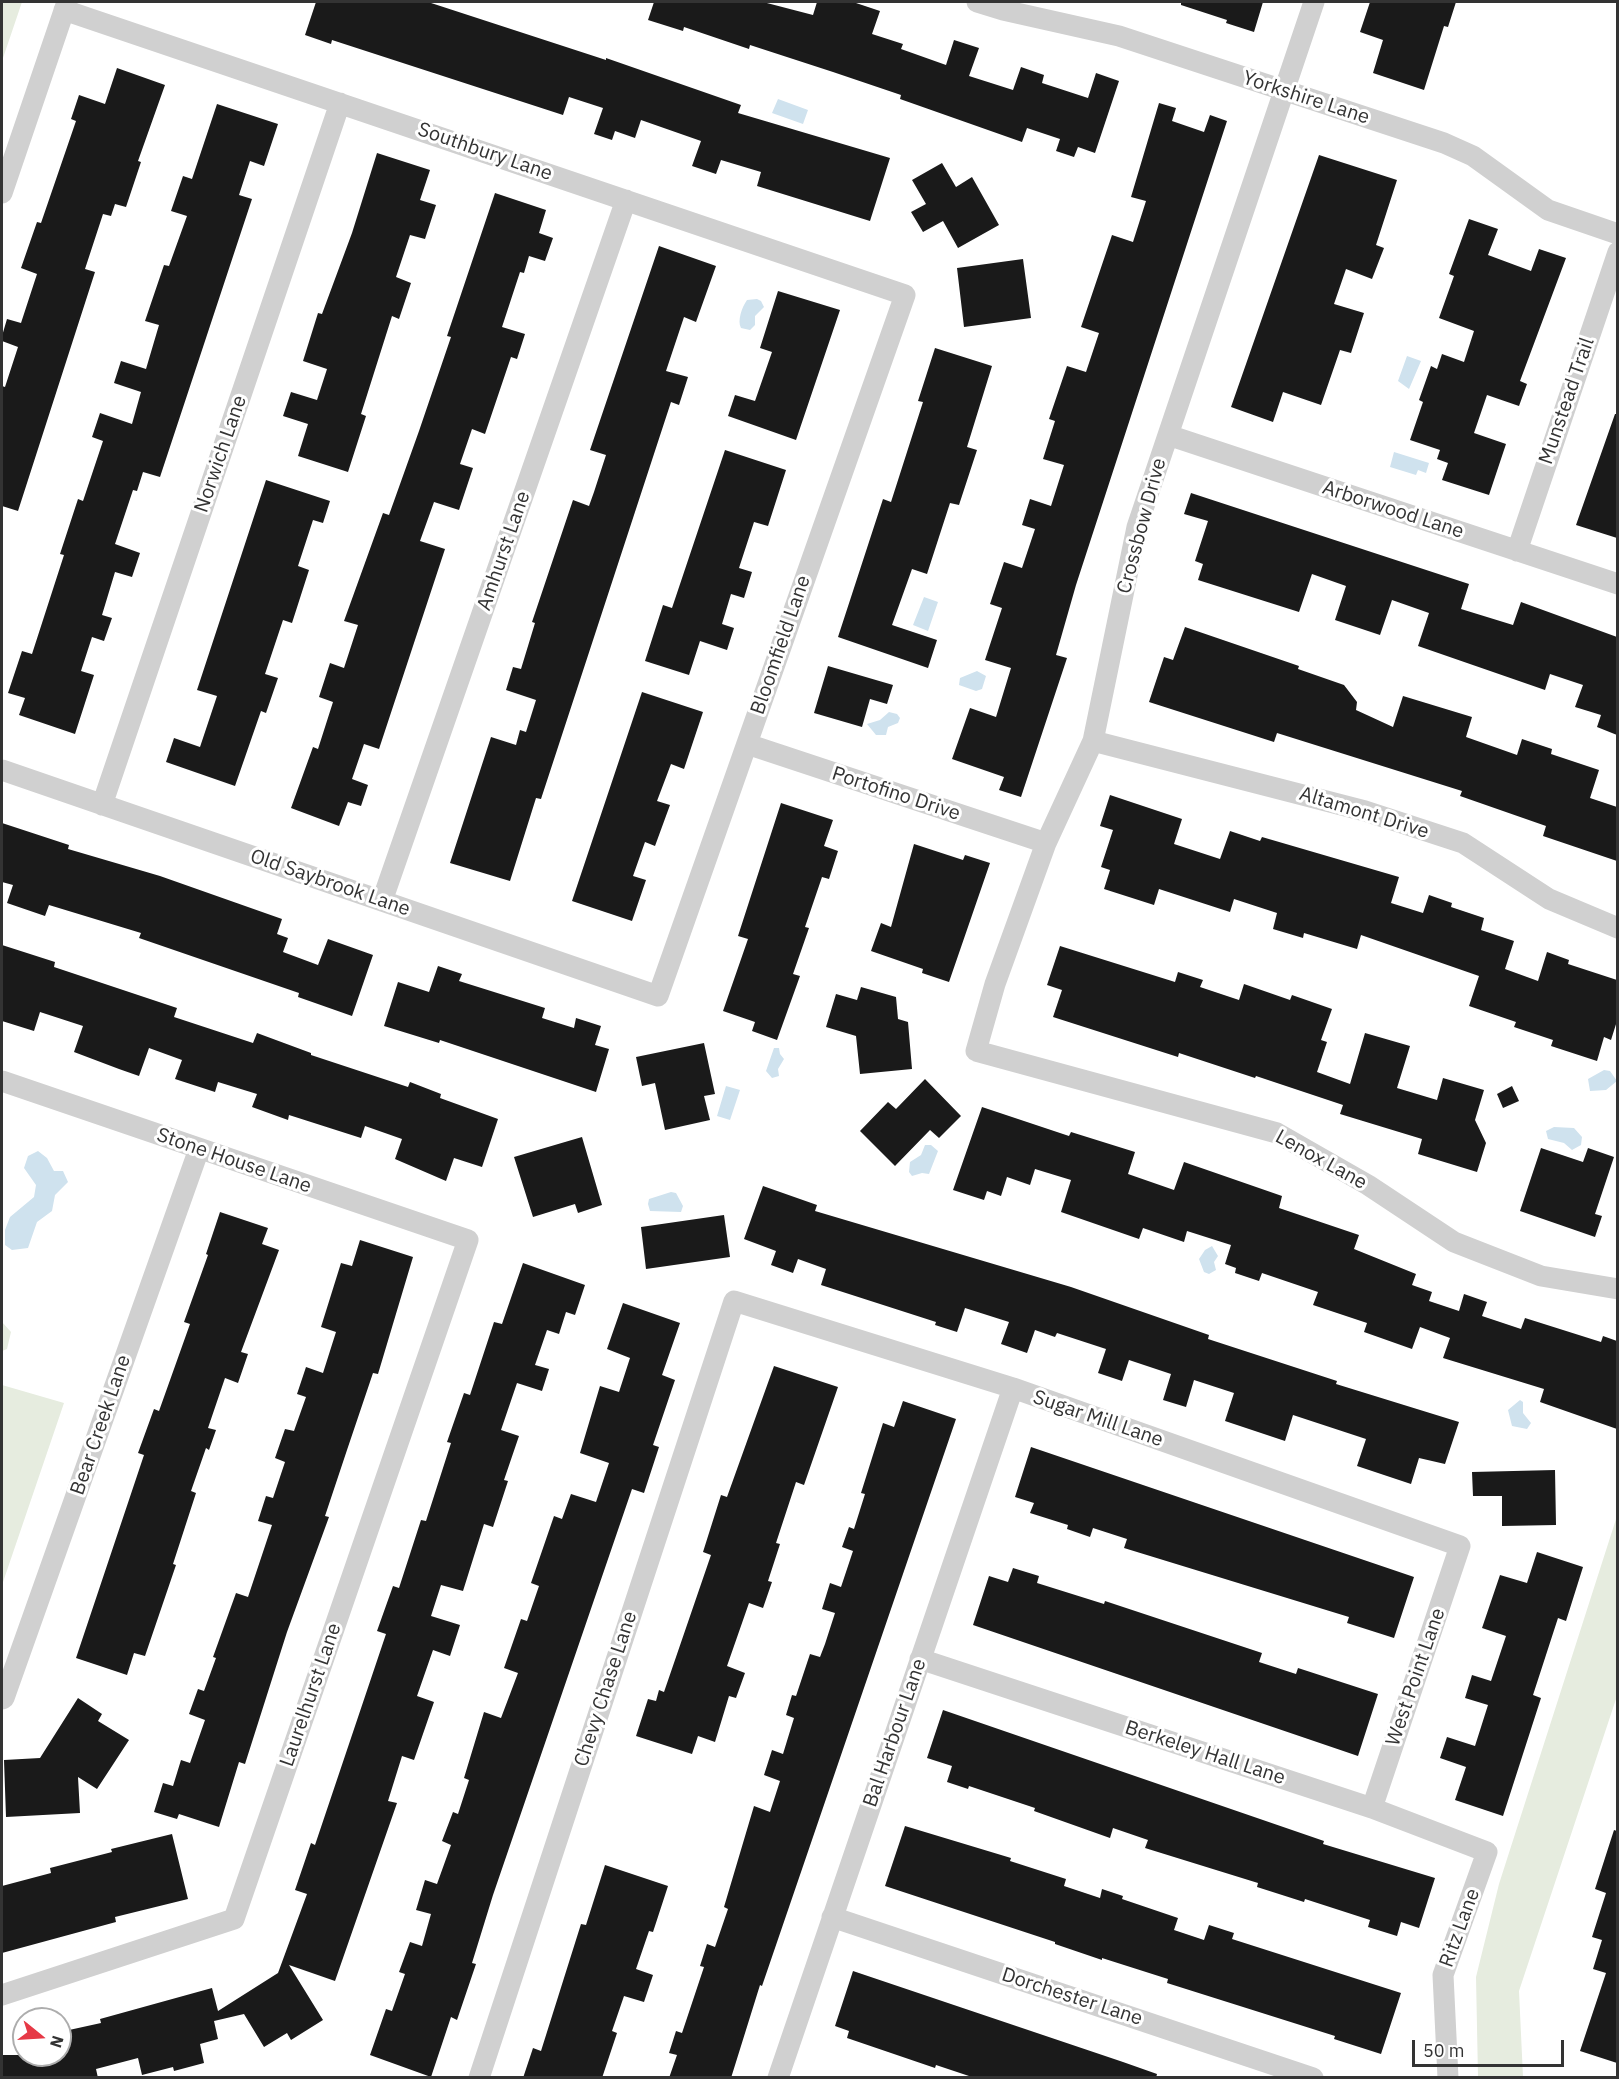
<!DOCTYPE html>
<style>
body{margin:0}
#map{position:relative;width:1619px;height:2079px;overflow:hidden;background:#fff;font-family:"IBM Plex Sans",sans-serif}
canvas{display:block}
.frame{position:absolute;inset:0;border:3px solid #333;pointer-events:none}
.north{position:absolute;left:12px;top:2007px;width:60px;height:60px;box-sizing:border-box;background:#fff;border:2px solid #adadad;border-radius:50%;rotate:108deg;font-size:16px;font-weight:700;line-height:24px;text-align:center;color:#333}
.north::after{content:'';display:block;margin:auto;width:21px;height:27px;background:#e63946;clip-path:polygon(50% 0,100% 100%,50% 72%,0 100%)}
.scale{position:absolute;left:1412px;top:2040px;width:152px;height:27px;box-sizing:border-box;border:3px solid #333;border-top:0;padding-left:8px;font-size:18px;line-height:21px;white-space:nowrap;color:#333;-webkit-text-stroke:4px #fff;paint-order:stroke}
</style>
<div id="map">
<canvas width="1619" height="2079"></canvas>
<div class="frame"></div>
<div class="north">N</div>
<div class="scale">50 m</div>
</div>
<script>
const c = document.querySelector('canvas').getContext('2d');
c.lineJoin = 'round';
function paint(path, color) { c.fillStyle = color; c.fill(path, 'evenodd'); }
function strokePath(path, color, width, dash) { c.strokeStyle = color; c.lineWidth = width; c.lineCap = dash ? 'butt' : 'round'; c.setLineDash(dash || []); c.stroke(path); }
function label(font, color, halo, rows, align = 'center') {
  c.font = font + ' "IBM Plex Sans",sans-serif'; c.lineWidth = 6; c.setLineDash([]); c.textBaseline = 'middle'; c.strokeStyle = halo; c.fillStyle = color; for (const [text, x, y, turn = 0] of rows) {
    c.save(); c.translate(x, y); c.rotate((+turn || 0) * Math.PI / 180); c.textAlign = isNaN(turn) ? turn : align; if (halo) c.strokeText(text, 0, 0); c.fillText(text, 0, 0); c.restore();
  }
}
paint(new Path2D(`
 M2,2H22L2,61Z
 M2,1322L11,1332L7,1349L2,1351Z
 M2,1385L64,1403L2,1585Z
 M1617,1516V1696L1519,1991L1523,2077H1478L1476,1977L1499,1884Z`), '#e6ecdf');
paint(new Path2D(`
 M778,99L808,110L803,124L772,113Z
 M757,299L761,301L764,307L755,316V325L750,330L741,328C737,321 742,307 747,300Z
 M1407,356L1421,361L1409,389L1398,381Z
 M1394,452L1429,463L1426,473L1418,470L1416,475L1390,467Z
 M924,597L938,602L928,631L913,625Z
 M977,671L986,676L982,689L976,691L959,685L960,678Z
 M889,712L897,714L900,718L898,723L888,727L886,735H876L867,724L880,720Z
 M774,1048H779L780,1054L784,1059L778,1069L779,1076L772,1078L766,1071Z
 M1604,1070L1610,1071L1617,1081L1606,1090L1590,1091L1588,1079Z
 M726,1086L740,1090L730,1120L717,1116Z
 M1554,1127L1574,1128L1582,1137L1581,1145L1572,1150L1564,1143L1548,1139L1546,1131Z
 M925,1145H931L938,1151L929,1174L922,1173L912,1176L909,1172L910,1162L921,1155Z
 M38,1151L47,1158L54,1171H63L68,1182L55,1195L52,1211L37,1222L28,1248L12,1250L5,1245V1230L10,1217L34,1197L36,1185L24,1168L28,1156Z
 M671,1192L676,1193L683,1206L681,1212L650,1211L648,1204L649,1199Z
 M1212,1246L1218,1256L1214,1262L1216,1270L1209,1274L1204,1272L1199,1259L1205,1250Z
 M1520,1400L1523,1402V1413L1531,1423L1527,1429L1512,1426L1508,1410Z`), '#cfe2ee');
paint(new Path2D(`
 M316,2H428L606,60V58L741,105L738,113L890,158L870,221L757,186L761,172L721,160L716,174L692,166L701,141L641,120L635,138L615,131L612,140L594,134L603,108L569,97L563,115L332,40L331,44L305,35Z
 M654,2H763L813,15L817,2H853L880,11L872,34L903,44L901,49L946,65L954,40L979,48L969,76L1013,90L1021,67L1044,75L1042,83L1088,98L1096,73L1119,81L1095,153L1078,147L1074,157L1056,151L1060,139L1027,128L1022,142L900,99L901,95L833,72L750,45L749,49L684,27L683,31L648,20Z
 M1181,2H1263L1254,32L1226,23L1227,20L1181,5Z
 M1370,2H1456L1448,27L1444,26L1424,90L1373,73L1383,40L1360,32Z
 M117,68L165,85L138,161L141,162L126,207L115,204L111,216L103,214L85,269L95,272L18,511L2,506V386L5,387L18,347L2,341V336L7,319L21,323L37,274L21,268L37,222L41,223L76,121L71,119L79,95L105,104Z
 M1159,103L1176,108L1172,121L1204,132L1210,115L1227,121L1076,585L1056,655L1067,658L1021,797L999,790L1004,777L952,759L970,708L996,717L1011,668L985,660L1002,608L990,604L1004,562L1022,568L1035,529L1022,525L1030,499L1051,506L1064,465L1043,459L1055,421L1049,419L1067,366L1086,372L1099,333L1081,327L1112,235L1133,242L1146,201L1131,197Z
 M217,104L278,124L264,166L250,161L239,195L252,199L160,477L143,472L137,491L133,490L115,544L140,553L132,577L115,572L102,615L112,618L104,641L92,637L81,671L94,675L75,734L19,715L25,698L8,693L22,651L32,654L64,555L60,554L78,499L83,501L103,441L92,437L100,413L132,424L141,392L114,383L121,361L146,369L159,325L145,321L164,265L169,266L187,216L171,211L183,176L192,179Z
 M377,153L430,170L420,200L436,205L425,239L410,235L396,277L411,283L399,319L392,316L361,414L366,416L348,472L298,456L308,424L283,416L291,392L317,400L327,369L303,361L318,313L322,314L352,233Z
 M1319,155L1397,180L1376,245L1384,248L1372,279L1346,269L1334,304L1364,313L1351,353L1340,350L1321,405L1283,392L1273,422L1231,407Z
 M942,163L956,187L972,177L999,225L958,248L943,221L923,232L911,212L926,204L912,180Z
 M495,193L546,210L539,233L553,238L545,261L529,256L524,273L520,272L502,327L525,334L517,359L511,357L485,434L472,429L460,464L473,468L459,510L434,502L420,541L445,549L379,749L364,744L352,779L368,785L361,806L348,802L339,826L291,808L313,747L318,749L333,702L319,697L330,663L344,668L358,625L344,621L383,513L389,515L419,431L451,337L447,336Z
 M1469,219L1498,229L1488,255L1531,271L1539,249L1566,258L1520,381L1527,384L1519,406L1487,395L1474,433L1506,444L1489,495L1442,480L1448,463L1437,459L1440,450L1410,440L1423,402L1419,400L1431,366L1437,369L1442,354L1464,362L1474,331L1439,318L1454,276L1449,274Z
 M659,246L716,266L696,322L684,317L666,371L688,377L679,405L671,402L541,799L536,798L510,881L450,863L491,737L516,745L520,730L526,732L536,700L506,690L513,667L521,669L535,623L532,622L573,500L589,506L594,492L606,455L590,450Z
 M1023,259L1031,318L964,327L957,268Z
 M778,291L840,310L796,440L728,416L735,395L755,401L772,352L760,348Z
 M935,348L992,366L967,447L977,450L959,505L950,503L927,574L912,569L892,625L937,640L928,668L838,637L883,499L891,502L923,402L918,401Z
 M1615,414H1617V538L1576,525Z
 M725,450L786,470L768,526L754,522L739,568L752,572L744,598L731,594L722,624L734,628L727,650L700,641L689,675L645,661L663,605L672,608Z
 M266,480L330,501L323,523L313,520L298,566L309,570L292,623L283,620L265,674L278,678L266,713L261,711L235,786L166,762L174,738L200,747L217,696L197,690Z
 M1191,493L1469,584L1461,609L1513,625L1521,602L1617,637V735L1597,727L1601,715L1575,707L1583,685L1550,674L1545,690L1418,646L1429,613L1392,600L1380,635L1335,620L1346,586L1312,574L1299,612L1198,580L1203,564L1195,561L1208,521L1184,514Z
 M1185,627L1299,666L1298,669L1344,685L1357,702L1356,710L1393,727L1403,696L1472,717L1466,737L1517,755L1522,739L1552,749L1551,754L1599,770L1590,798L1617,807V861L1543,836L1546,826L1460,796L1462,791L1277,733L1274,742L1149,702L1164,657L1173,660Z
 M828,666L893,685L887,704L870,699L862,727L814,713Z
 M642,692L703,712L684,769L671,764L657,801L670,805L655,846L645,842L633,876L646,880L632,921L572,901Z
 M1110,795L1182,819L1174,844L1220,859L1230,831L1260,841L1262,837L1399,877L1391,903L1423,913L1429,895L1452,903L1451,907L1484,918L1481,930L1514,941L1505,969L1538,981L1547,952L1569,960L1568,964L1617,980V1021L1611,1040L1604,1037L1597,1061L1551,1046L1553,1040L1514,1027L1516,1022L1469,1006L1479,976L1361,935L1357,949L1304,933L1303,938L1273,929L1277,913L1234,899L1230,912L1159,889L1154,905L1104,889L1110,870L1101,867L1113,830L1100,826Z
 M781,803L833,820L824,846L838,851L829,879L822,877L805,927L809,928L793,974L800,976L777,1040L752,1031L755,1022L723,1011L748,939L738,936Z
 M2,823L69,845L68,849L160,876L282,919L277,934L288,938L283,952L318,965L328,939L373,955L352,1016L298,997L299,993L139,938L141,933L49,905L45,916L7,903L13,885L2,882Z
 M914,844L963,860L965,855L990,863L949,982L922,973L923,969L871,951L881,923L891,927Z
 M2,945L55,962L54,967L177,1008L174,1017L253,1043L257,1033L311,1053V1055L408,1087L410,1082L441,1094L440,1098L498,1119L482,1167L454,1158L446,1181L395,1159L402,1139L365,1126L361,1138L289,1115L288,1120L252,1107L257,1094L218,1082L215,1092L175,1079L182,1060L149,1048L139,1076L119,1069L74,1052L83,1026L40,1012L34,1031L2,1021Z
 M1060,946L1175,982L1178,972L1203,980L1200,987L1239,1000L1244,984L1290,1000L1292,995L1332,1009L1321,1040L1327,1042L1317,1072L1350,1084L1365,1033L1410,1046L1397,1088L1437,1100L1443,1078L1484,1090L1475,1120L1486,1143L1477,1172L1418,1154L1422,1139L1340,1114L1343,1105L1256,1076L1255,1078L1179,1053L1178,1057L1053,1017L1062,990L1047,985Z
 M438,966L462,974L459,981L545,1008L542,1018L574,1028L576,1018L601,1026L595,1045L609,1049L596,1092L440,1040L439,1043L384,1026L398,982L429,992Z
 M861,987L896,997L898,1019L908,1022L912,1069L860,1074L856,1036L826,1027L836,994L857,1000Z
 M704,1043L715,1094L704,1096L710,1120L665,1130L655,1083L642,1086L636,1057Z
 M925,1079L961,1116L939,1138L930,1130L895,1166L860,1131L888,1102L896,1109Z
 M1512,1086L1519,1101L1503,1108L1497,1094Z
 M982,1107L1069,1136L1071,1132L1135,1152L1128,1174L1174,1190L1184,1162L1282,1196L1279,1208L1359,1235L1354,1249L1416,1274L1412,1285L1432,1292L1429,1301L1459,1311L1464,1294L1487,1302L1482,1316L1521,1329L1525,1318L1601,1342L1603,1336L1617,1341V1429L1540,1402L1544,1389L1443,1358L1450,1338L1420,1327L1412,1349L1364,1332L1367,1323L1313,1305L1318,1292L1262,1273L1259,1281L1235,1273L1236,1268L1225,1264L1231,1245L1187,1231L1184,1242L1143,1228L1139,1239L1061,1212L1071,1180L1035,1169L1030,1185L1007,1177L1001,1196L987,1191L984,1200L953,1190Z
 M582,1137L602,1205L578,1213L575,1204L533,1217L514,1157Z
 M1541,1148L1583,1162L1588,1148L1614,1157L1595,1214L1602,1216L1595,1237L1520,1211Z
 M763,1186L817,1205L815,1211L1071,1287L1209,1335L1208,1339L1337,1381L1336,1384L1459,1422L1445,1464L1419,1458L1411,1484L1357,1466L1366,1439L1293,1415L1285,1441L1225,1421L1234,1393L1194,1380L1186,1407L1163,1400L1171,1374L1129,1360L1122,1381L1098,1373L1106,1349L1057,1333L1055,1337L1035,1330L1027,1353L1001,1344L1009,1322L965,1308L957,1332L935,1325L936,1322L821,1285L826,1269L798,1259L793,1273L771,1265L776,1251L744,1239Z
 M220,1212L268,1228L262,1244L279,1250L241,1352L248,1354L238,1383L225,1378L208,1428L216,1430L209,1450L206,1448L191,1491L196,1493L173,1564L176,1565L145,1656L134,1653L127,1675L76,1658L144,1455L138,1453L154,1409L159,1411L190,1324L184,1322L208,1255L206,1254Z
 M724,1215L730,1257L646,1269L641,1227Z
 M360,1240L413,1257L378,1374L373,1373L347,1450L325,1516L329,1517L287,1632L245,1764L239,1762L219,1827L179,1814L177,1819L154,1812L163,1783L173,1786L181,1760L190,1763L205,1720L189,1714L198,1689L204,1691L216,1658L213,1657L236,1593L248,1597L272,1525L258,1521L266,1496L273,1498L285,1462L275,1458L285,1429L294,1431L306,1397L297,1394L306,1367L323,1373L336,1332L321,1327L341,1263L352,1266Z
 M523,1263L585,1285L575,1315L566,1312L559,1334L547,1330L535,1365L549,1369L542,1391L517,1383L501,1430L519,1436L504,1480L508,1481L493,1527L484,1524L463,1591L441,1585L431,1616L460,1625L450,1656L433,1650L417,1696L434,1702L414,1760L402,1756L388,1801L397,1803L335,1981L289,1965L323,2020L291,2040L287,2033L264,2047L244,2014L214,2021L218,2039L200,2044L204,2063L174,2071L173,2067L142,2075L138,2058L96,2069L98,2078H2V2055H60V2032L101,2023L100,2019L212,1988L218,2011L278,1973L307,1894L295,1890L311,1843L315,1845L386,1634L377,1631L393,1586L399,1588L421,1520L426,1521L451,1443L447,1442L464,1393L470,1395L494,1322L502,1324Z
 M623,1303L680,1323L662,1375L675,1380L653,1445L659,1447L644,1493L632,1489L493,1895L472,1963L476,1964L457,2020L451,2017L431,2077L370,2055L386,2009L392,2011L405,1974L399,1972L410,1942L422,1946L431,1914L416,1910L425,1880L437,1884L451,1845L442,1841L453,1812L458,1814L469,1780L464,1778L484,1712L501,1718L518,1673L504,1668L521,1619L527,1621L539,1586L531,1583L554,1516L562,1519L571,1494L596,1502L609,1463L580,1453L600,1386L619,1392L630,1358L607,1349Z
 M774,1366L838,1387L804,1485L796,1482L776,1543L780,1544L768,1581L772,1582L763,1608L749,1603L727,1666L745,1673L736,1698L729,1696L715,1742L698,1736L692,1754L636,1736L648,1699L656,1701L659,1690L664,1692L711,1555L703,1552L721,1495L727,1497Z
 M903,1401L956,1419L762,1986L760,1985L731,2078H669L677,2055L669,2053L676,2031L682,2033L704,1967L700,1966L707,1944L715,1947L728,1909L724,1907L754,1806L770,1812L780,1781L764,1775L772,1750L783,1754L794,1718L786,1715L792,1695L796,1696L810,1654L820,1657L825,1644L835,1613L822,1609L830,1583L841,1587L853,1551L842,1547L849,1527L854,1529L865,1494L861,1493L883,1423L894,1427Z
 M1031,1447L1414,1577L1394,1638L1347,1623L1349,1617L1124,1548L1127,1539L1093,1528L1090,1537L1067,1529L1068,1525L1030,1513L1034,1503L1015,1497Z
 M1555,1470L1556,1525L1502,1526V1496H1473L1472,1472Z
 M1537,1552L1583,1567L1566,1621L1558,1618L1533,1695L1541,1698L1503,1816L1455,1800L1466,1767L1440,1758L1447,1737L1475,1746L1488,1705L1465,1698L1472,1675L1491,1681L1506,1636L1482,1628L1500,1575L1527,1583Z
 M1013,1568L1039,1576L1037,1583L1104,1604L1105,1601L1262,1653L1259,1662L1296,1674L1298,1668L1378,1694L1358,1756L973,1625L989,1576L1008,1582Z
 M78,1698L102,1714L98,1721L129,1740L97,1789L78,1777L80,1813L6,1817L4,1760L40,1758Z
 M943,1710L1324,1841L1323,1844L1435,1878L1419,1928L1401,1922L1397,1936L1368,1927L1370,1920L1305,1899L1304,1902L1257,1887L1258,1883L1145,1848L1148,1840L1113,1828L1110,1838L1034,1811L1035,1808L969,1786L968,1789L947,1782L952,1766L927,1758Z
 M905,1826L1011,1858L1010,1861L1066,1879L1064,1886L1100,1898L1102,1889L1123,1896L1122,1899L1178,1918L1174,1930L1204,1940L1209,1925L1234,1933L1232,1939L1401,1993L1381,2054L1334,2039L1335,2036L1167,1983L1168,1979L1102,1958V1960L1055,1944V1942L885,1886Z
 M1614,1830L1617,1831V2063L1580,2051L1606,1973L1593,1969L1602,1940L1592,1937L1606,1893L1595,1889Z
 M172,1834L188,1899L115,1917L116,1922L2,1953V1886L51,1873L50,1868L112,1852L111,1849Z
 M605,1865L668,1886L653,1932L649,1931L636,1969L653,1975L644,2002L624,1996L612,2031L617,2033L602,2078H523L533,2048L541,2051L581,1924L586,1925Z
 M853,1971L1123,2062L1157,2074L1156,2078H975L936,2065L935,2068L847,2038L849,2031L835,2026Z`), '#1a1a1a');
strokePath(new Path2D(`
 M977,2L1003,10L1119,36L1444,143L1473,156L1548,210L1618,234
 M1314,2L1137,527L1093,741L1046,843L995,984L976,1051L1277,1133L1368,1185L1454,1242L1541,1276L1618,1289
 M2,193L67,2
 M1168,435L1618,584
 M1517,551L1618,252
 M1093,741L1365,811L1463,843L1549,899L1618,928
 M747,744L1046,843
 M2,770L658,996L905,295L64,10
 M102,805L340,103
 M382,901L626,200
 M2,1081L468,1240L234,1919L2,1995
 M920,1659L1372,1808L1487,1852L1443,1975L1448,2078
 M2,1699L4,1698L199,1149
 M832,1917L1313,2078
 M479,2078L734,1301L1013,1388L1460,1546L1372,1808
 M778,2078L1013,1388`), '#d0d0d0', 21);
label('20px', '#333', '#fff', [
 ["Yorkshire Lane",1306,98,18],
 ["Southbury Lane",485,152,19],
 ["Munstead Trail",1567,401,-71],
 ["Norwich Lane",221,454,-71],
 ["Arborwood Lane",1393,510,18],
 ["Crossbow Drive",1142,526,-75],
 ["Amhurst Lane",504,551,-71],
 ["Bloomfield Lane",781,645,-71],
 ["Portofino Drive",896,794,18],
 ["Altamont Drive",1364,813,17],
 ["Old Saybrook Lane",330,883,19],
 ["Lenox Lane",1321,1160,29],
 ["Stone House Lane",234,1161,19],
 ["Sugar Mill Lane",1098,1419,19],
 ["Bear Creek Lane",101,1425,-71],
 ["West Point Lane",1416,1677,-71],
 ["Chevy Chase Lane",606,1689,-72],
 ["Laurelhurst Lane",311,1695,-71],
 ["Bal Harbour Lane",895,1733,-71],
 ["Berkeley Hall Lane",1205,1753,18],
 ["Ritz Lane",1460,1928,-70],
 ["Dorchester Lane",1072,1997,18]
]);
</script>
